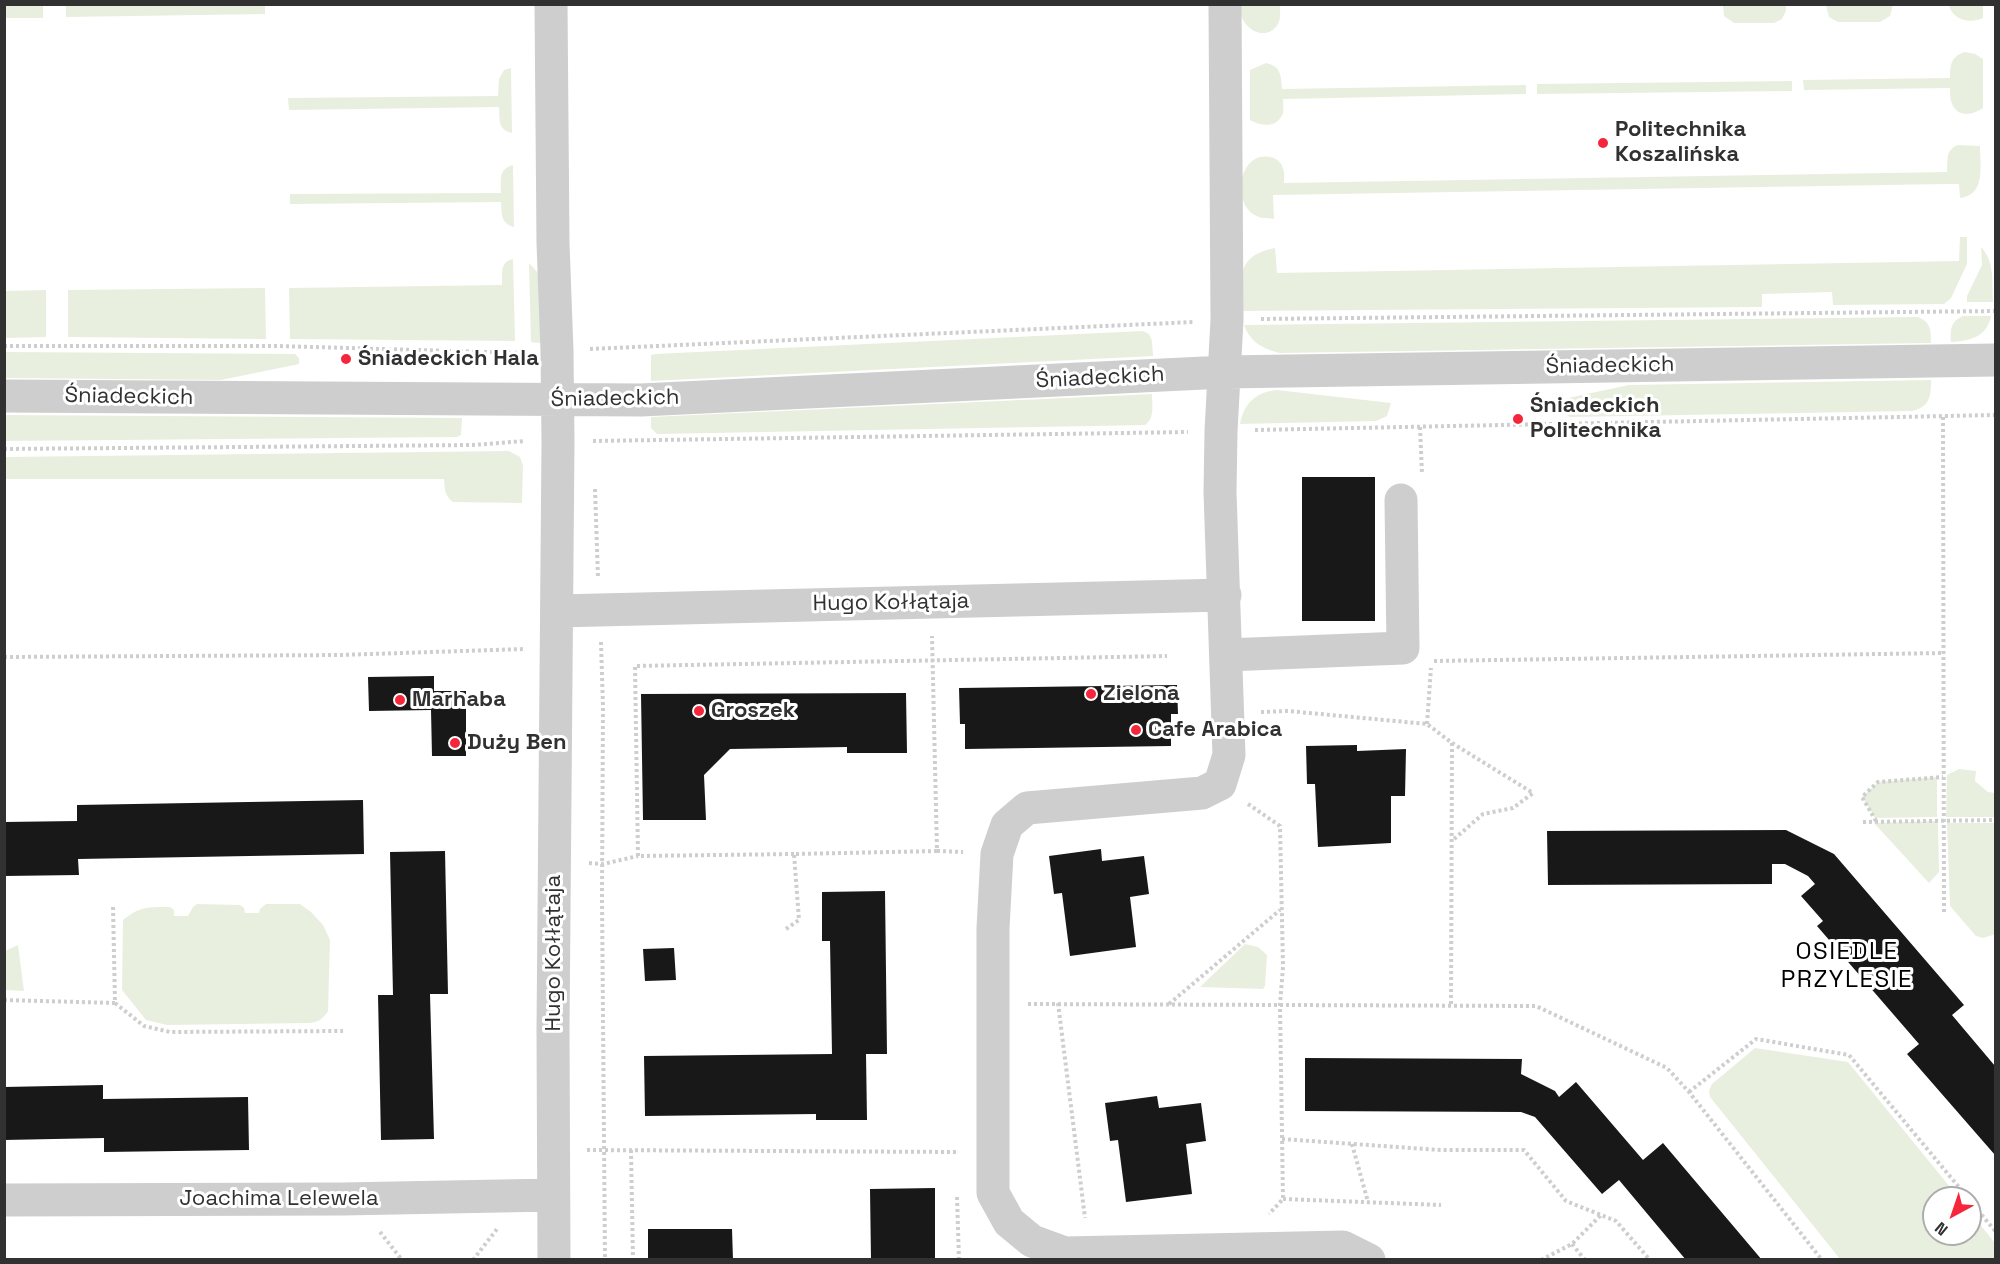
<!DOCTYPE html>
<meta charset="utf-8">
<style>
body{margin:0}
#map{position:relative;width:2000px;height:1264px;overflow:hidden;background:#fff;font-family:"Space Grotesk",sans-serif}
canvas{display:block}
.frame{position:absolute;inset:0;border:6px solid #313131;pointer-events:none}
.north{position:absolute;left:1922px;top:1186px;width:60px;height:60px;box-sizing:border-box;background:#fff;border:2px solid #adadad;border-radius:50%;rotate:220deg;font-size:16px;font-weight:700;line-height:24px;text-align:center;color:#313131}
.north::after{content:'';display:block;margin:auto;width:21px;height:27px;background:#f5263c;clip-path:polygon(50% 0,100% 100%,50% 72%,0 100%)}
</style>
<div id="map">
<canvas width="2000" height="1264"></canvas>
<div class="frame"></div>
<div class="north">N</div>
</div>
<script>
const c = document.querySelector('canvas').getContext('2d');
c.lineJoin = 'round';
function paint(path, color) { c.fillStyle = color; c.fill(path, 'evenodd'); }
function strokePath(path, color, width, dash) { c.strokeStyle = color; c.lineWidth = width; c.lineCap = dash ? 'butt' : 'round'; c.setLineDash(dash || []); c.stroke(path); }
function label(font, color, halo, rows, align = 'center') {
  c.font = font + ' "Space Grotesk",sans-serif'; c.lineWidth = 6; c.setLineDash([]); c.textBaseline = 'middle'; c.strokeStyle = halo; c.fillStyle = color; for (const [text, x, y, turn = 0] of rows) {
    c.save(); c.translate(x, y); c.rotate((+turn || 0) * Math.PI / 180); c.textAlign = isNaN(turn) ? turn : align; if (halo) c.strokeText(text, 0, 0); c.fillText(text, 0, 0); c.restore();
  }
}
paint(new Path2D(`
 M4,5H43V18H5Z
 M66,5H265V14L66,17Z
 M1240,5H1302H1280C1280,11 1281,19 1278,24C1266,44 1238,28 1240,5Z
 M1723,5H1786V11L1782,19L1774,23H1734L1724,16Z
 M1826,5H1893L1890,16L1880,22H1838L1829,17Z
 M1949,5H1983V18C1970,24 1952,20 1949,5Z
 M1965,52L1975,54L1983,59V108C1973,115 1958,118 1952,104C1950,99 1950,93 1950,88L1804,90L1803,80L1950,78C1950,65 1951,56 1965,52Z
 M1266,63C1281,66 1281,76 1282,89L1526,85V94L1283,99C1283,103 1284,109 1283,113C1277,129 1261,126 1250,120V70Z
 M511,68L512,133C497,130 500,119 499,107L289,110L288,98L498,96L499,79L504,70Z
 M1792,81V91L1537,94V84Z
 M1958,145L1980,146C1980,166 1986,195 1960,198L1959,184H1947L1273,195L1274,219C1269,218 1264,219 1259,217C1231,208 1237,151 1270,157C1276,158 1282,162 1283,169C1285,173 1284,179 1284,183L1947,172C1948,160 1945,150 1958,145Z
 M513,165L514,227C500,223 502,214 501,202L290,204V194L501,193C501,180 498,169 513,165Z
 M1960,237H1967V264L1951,298L1944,304L1833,305L1832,292L1762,294V307L1241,311C1240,279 1236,255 1275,248L1277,273L1959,261Z
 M1981,247C1995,262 1992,282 1993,302H1967V296L1982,265Z
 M513,259L515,341L290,339L289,288L502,285C503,274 499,262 513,259Z
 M529,263L538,273L542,340L540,343L531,342Z
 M265,288L266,339L68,337V290Z
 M46,290V337L5,338V291Z
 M1963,316H1991C1987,337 1970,341 1951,342C1950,329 1951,321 1963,316Z
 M1918,317C1931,322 1931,331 1931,343L1280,353C1263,349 1250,342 1244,325Z
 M1143,331L1149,334L1152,341L1153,356L651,381V355L655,354Z
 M5,352L295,354L299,358V364L221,380L5,378Z
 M1931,380C1931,396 1930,407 1912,411L1570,417L1557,409L1554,401L1629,385Z
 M1277,390L1391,403L1387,416L1376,421L1240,424C1244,403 1256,392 1277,390Z
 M1152,394C1152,405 1155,418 1145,425L657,434L651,428V417Z
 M5,415L462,418L461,435L457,437L5,441Z
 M509,451L520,457L523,465L522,503L453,502C444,495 445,489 444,479H5V457Z
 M1959,769L1976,771L1975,781L1988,792L1995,793V817H1946L1947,775Z
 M1937,777V817L1875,818L1862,797L1878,782Z
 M1938,821L1939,872L1929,883L1874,823Z
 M1947,823H1995L1996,934L1983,938L1976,936L1950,906Z
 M197,904L240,905L244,908L245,913H259L260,909L266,904H300L311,912L323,925L330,940L328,1011C323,1019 319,1022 309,1023L167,1025L146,1020L122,990L123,920C140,906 149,907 170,907L174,910V916H188L193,907Z
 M1245,944L1258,947L1267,955L1265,986L1263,989L1200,987Z
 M18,945L24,991L5,990V951Z
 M1755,1048L1848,1062L1959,1198H1934V1234H1970V1212L1995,1243V1259H1840L1710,1097L1709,1091L1712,1084Z`), '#e8efdf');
paint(new Path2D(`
 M1302,477H1375V621H1302Z
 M434,676V691H466V756H432L431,710L369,711L368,677Z
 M1177,685L1178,714H1171V746L965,749V724H960L959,688Z
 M906,693L907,753H847V747L730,749L704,775L706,820H643L641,694Z
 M1357,745V751L1406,749L1405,796H1391V843L1318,847L1315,784H1307L1306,746Z
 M363,800L364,854L78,859L79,875L4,876V822L77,821V805Z
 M1786,830L1834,854L1964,1005L1952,1015L1995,1066V1155L1907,1054L1919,1044L1817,926L1823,921L1801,896L1815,884L1808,876L1785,864H1772V884L1548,885L1547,831Z
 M1101,849L1102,861L1144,856L1149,894L1130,897L1136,947L1070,956L1062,893L1054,894L1049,856Z
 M445,851L448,994H430L434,1139L381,1140L378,995H393L390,852Z
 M885,891L887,1054H866L867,1120H816V1114L645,1116L644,1056L832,1054L830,941H822V892Z
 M674,948L676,980L645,981L643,949Z
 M1305,1058L1522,1059L1521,1074L1555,1091L1559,1097L1576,1082L1643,1160L1663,1143L1762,1260H1686L1619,1180L1602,1194L1535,1117L1521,1112L1305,1111Z
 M103,1085V1099L248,1097L249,1150L104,1152V1138L4,1140V1087Z
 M1157,1096L1159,1108L1201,1103L1206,1141L1186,1144L1192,1194L1126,1202L1118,1140L1110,1141L1105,1103Z
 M935,1188V1260H871L870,1189Z
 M648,1229H732L733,1260H648Z`), '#181818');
strokePath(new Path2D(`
 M1261,319L1996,311
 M4,346H278L523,353
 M590,349L1194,322
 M1943,417L1944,913
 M1420,427L1422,474
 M1255,430L1996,415
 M593,441L1188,432
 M4,449L473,445L525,441
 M595,489L598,578
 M601,642L603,707L602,896L605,1260
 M4,657L340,655L524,649
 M1434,661L1943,653
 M1261,712L1288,711L1427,724L1452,743L1451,1006
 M1427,724L1431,668
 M1452,743L1533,793L1513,808L1483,814L1453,840
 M1248,804L1280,826L1283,967L1280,1005L1283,1199L1269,1214
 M1876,821L1862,797L1878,782L1943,777
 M1863,822L1996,820
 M937,851L963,852
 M794,854L638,856L635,666L1167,656
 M589,863L603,864L638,856
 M786,929L799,920L794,854L937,851L932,636
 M4,1000L115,1003L113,906
 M115,1003L144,1026L170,1032L343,1031
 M1058,1003L1085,1218
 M1028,1004L1536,1006L1667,1068L1689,1092L1822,1260
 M1169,1004L1280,910
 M1689,1092L1756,1039L1849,1055L1968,1198
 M1282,1139L1440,1150H1524L1566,1201L1616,1221L1650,1260
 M1352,1144L1368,1202
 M587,1150L956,1152
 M631,1150L633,1260
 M957,1197L959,1260
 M1283,1199L1441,1205
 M1970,1201L1996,1232
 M380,1232L402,1260
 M1572,1244L1585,1260
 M473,1260L497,1229
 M1541,1260L1572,1244L1601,1215`), '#cecece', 4, [3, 3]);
strokePath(new Path2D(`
 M551,4L553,243L557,351L558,442L553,1029L554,1260
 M1225,4L1227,320L1221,431L1220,492L1229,755L1220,784L1202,793L1027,808L1007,825L997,854L993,928V1193L1009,1222L1032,1241L1065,1253L1343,1247L1369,1260
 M4,396L641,400L1225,372L1996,360
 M557,611L1225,595
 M1226,655L1403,648L1401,500
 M4,1200L343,1199L553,1195`), '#cecece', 33);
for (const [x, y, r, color] of [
 [1603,143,6,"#f5263c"],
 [346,359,6,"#f5263c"],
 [1518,419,6,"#f5263c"],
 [1091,694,6,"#f5263c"],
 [400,700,6,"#f5263c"],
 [699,711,6,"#f5263c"],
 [1136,730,6,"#f5263c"],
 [455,743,6,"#f5263c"]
]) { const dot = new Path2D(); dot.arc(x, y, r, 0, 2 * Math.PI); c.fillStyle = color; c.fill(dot); strokePath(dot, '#fff', 2); }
label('bold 22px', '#313131', '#fff', [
 ["Politechnika",1615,130],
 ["Koszalińska",1615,155],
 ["Śniadeckich Hala",358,359],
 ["Śniadeckich",1530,406],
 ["Politechnika",1530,431],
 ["Zielona",1103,694],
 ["Marhaba",412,700],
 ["Groszek",711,711],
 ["Cafe Arabica",1148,730],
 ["Duży Ben",467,743]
], 'left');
label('22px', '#313131', '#fff', [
 ["Śniadeckich",1610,366,-1],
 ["Śniadeckich",1100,378,-3],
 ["Śniadeckich",129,397,1],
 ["Śniadeckich",615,399,-1],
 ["Hugo Kołłątaja",891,603,-1],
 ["Hugo Kołłątaja",554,953,-90],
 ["Joachima Lelewela",279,1199]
]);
c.letterSpacing = '1.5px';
label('24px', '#000', '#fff', [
 ["OSIEDLE",1847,952],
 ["PRZYLESIE",1847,980]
]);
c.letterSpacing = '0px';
</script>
